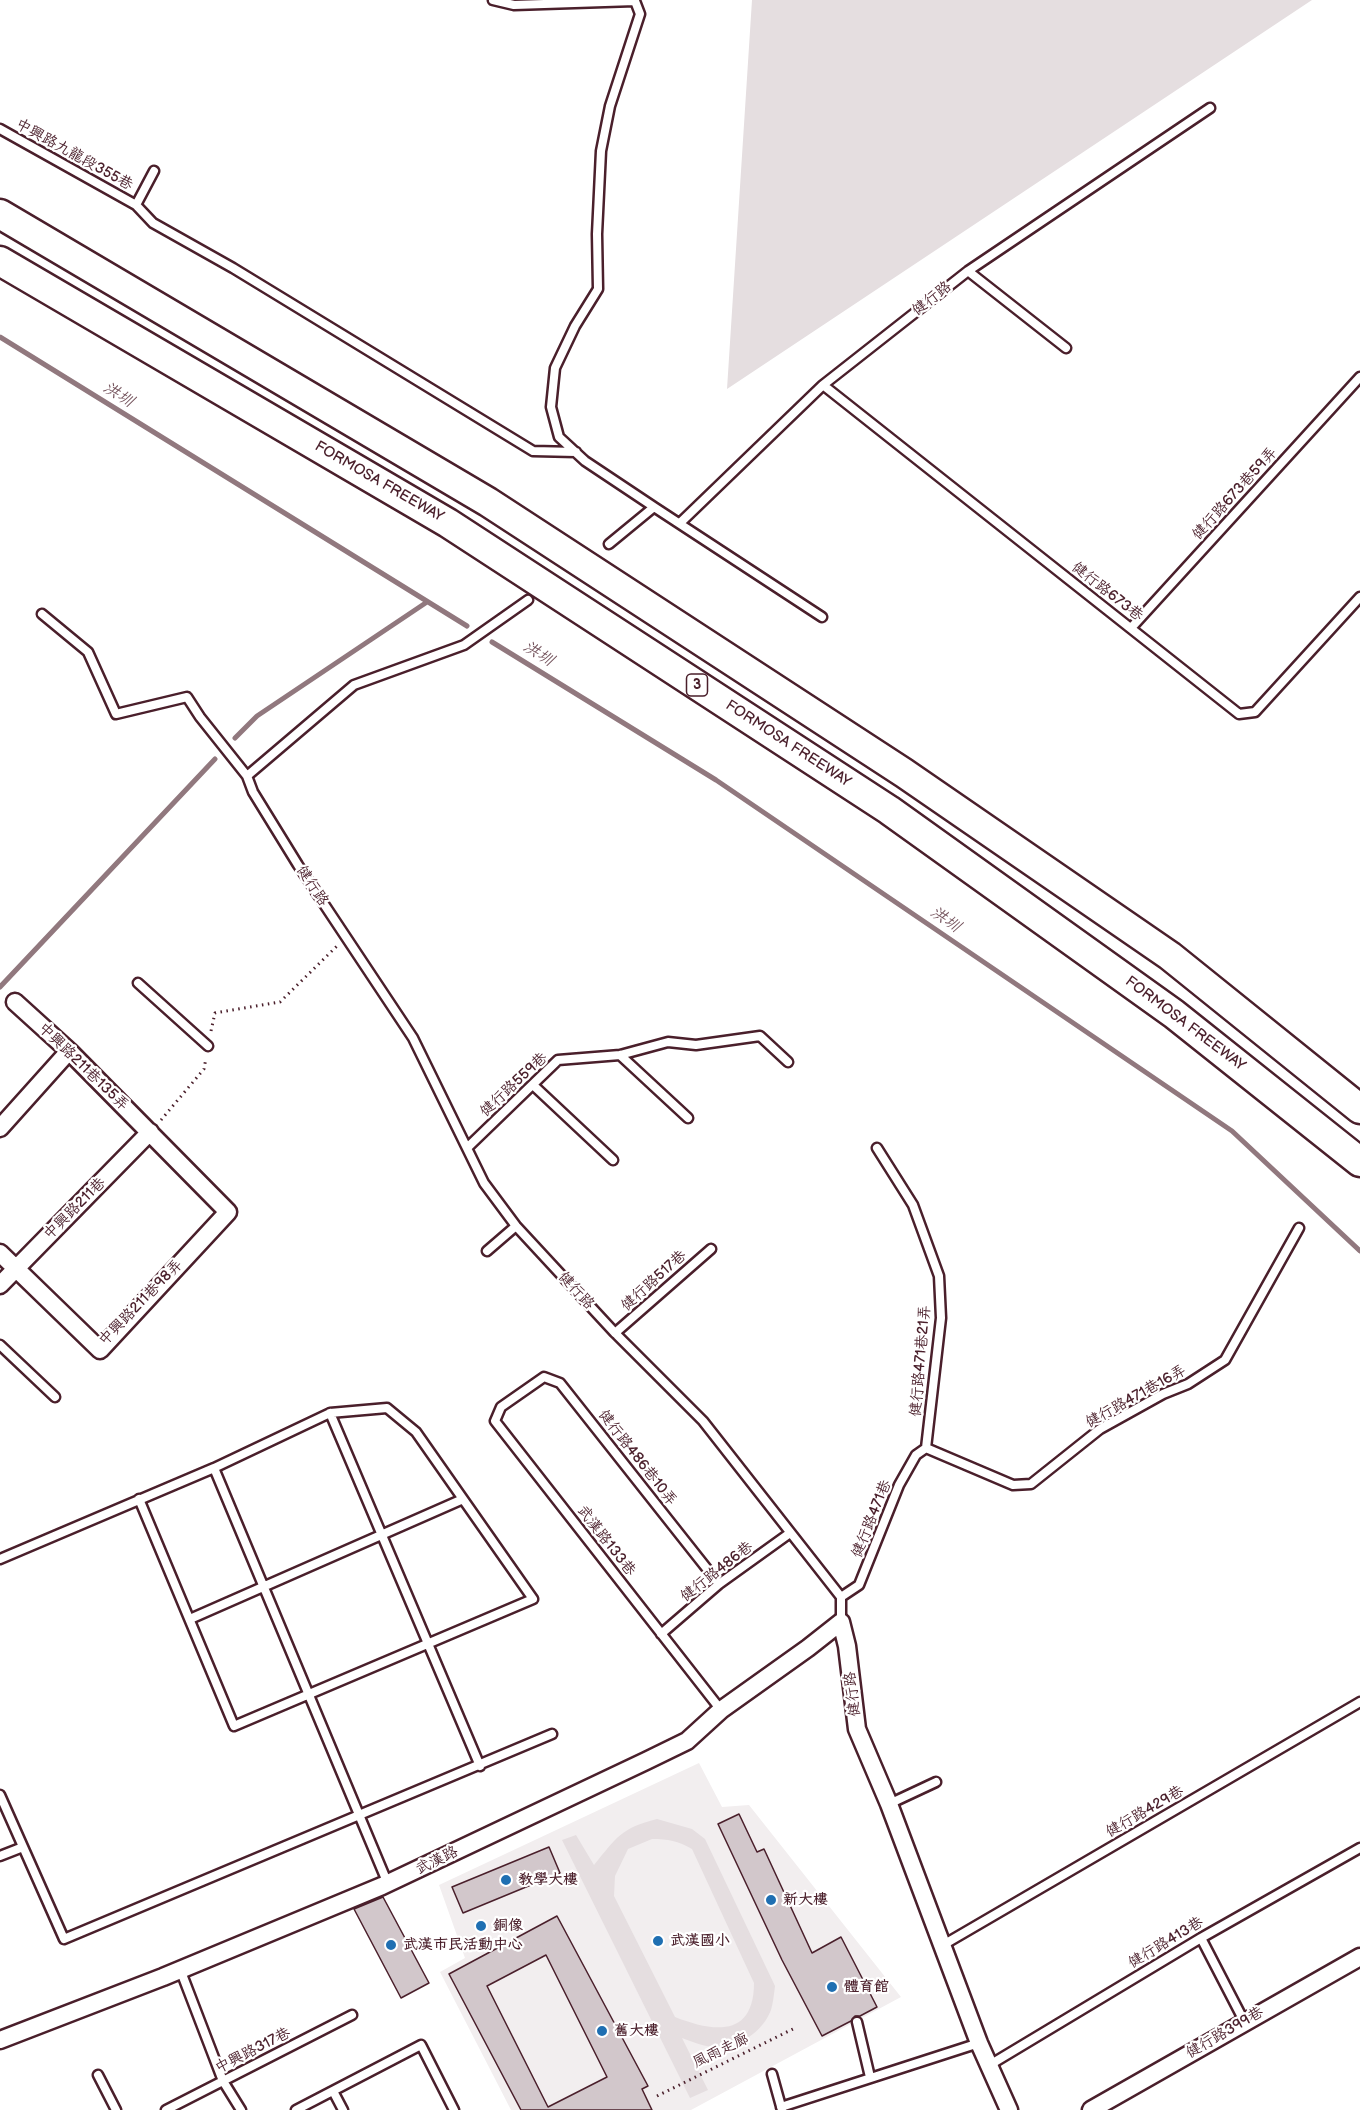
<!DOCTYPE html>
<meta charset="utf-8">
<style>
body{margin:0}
canvas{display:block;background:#fff}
</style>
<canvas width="1360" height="2110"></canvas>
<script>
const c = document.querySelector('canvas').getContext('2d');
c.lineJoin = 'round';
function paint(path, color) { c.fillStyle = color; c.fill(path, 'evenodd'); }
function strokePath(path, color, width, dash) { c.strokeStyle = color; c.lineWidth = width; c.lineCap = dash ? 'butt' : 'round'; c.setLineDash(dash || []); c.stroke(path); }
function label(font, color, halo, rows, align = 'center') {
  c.font = font + ' "Balsamiq Sans","LXGW WenKai TC",sans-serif'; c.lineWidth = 4.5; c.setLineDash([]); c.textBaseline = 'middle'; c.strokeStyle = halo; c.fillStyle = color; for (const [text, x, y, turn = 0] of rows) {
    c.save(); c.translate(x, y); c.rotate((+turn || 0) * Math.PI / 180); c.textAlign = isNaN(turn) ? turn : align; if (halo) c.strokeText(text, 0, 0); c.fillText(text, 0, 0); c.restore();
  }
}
paint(new Path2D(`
 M699,1763L722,1807L749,1805L901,1997L691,2110H511L440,1972L465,1958L439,1885Z`), '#f2eeef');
paint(new Path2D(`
 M752,0H1312L727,389Z
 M657,1819L692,1829L705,1839L775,1986C774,1994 773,2003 771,2010C763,2031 741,2046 719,2047C707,2048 693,2042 682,2038L708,2090L690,2098L562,1840L576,1835L594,1865C617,1837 621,1828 657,1819ZM652,1839C668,1839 678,1841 692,1849L754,1983C754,2038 713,2032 675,2017L614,1896L615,1876L628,1849Z`), '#e5dee0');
strokePath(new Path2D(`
 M0,337L467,626
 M492,642L716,780L1232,1131L1360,1251
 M235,738L257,716L427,602
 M0,987L215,759`), '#91787e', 5);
const building = new Path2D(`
 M739,1814L757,1852L764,1849L812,1953L841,1937L877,2007L860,2016H855L851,2021L822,2036L782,1960L718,1824Z
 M549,1847L560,1873L463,1913L452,1887Z
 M383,1897L429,1983L401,1998L354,1909Z
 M557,1916L648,2086L642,2089L652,2110H521L449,1974ZM546,1955L607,2077L548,2107L487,1986Z`);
paint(building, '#d2c7cb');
strokePath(building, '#4a1f2b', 1.5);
const lane = new Path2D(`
 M493,0L514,5L635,1L640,14L610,106L601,151L597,234L598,289L575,326L555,368L551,407L559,437L585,461L654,507
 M0,129L136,205
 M154,171L136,205L153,223L233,268L533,451L576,452
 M968,271L1066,348
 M823,385L1239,714L1255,712L1360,597
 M680,523L823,385L968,271L1210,108
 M609,544L654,507L822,617
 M528,600L464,645L354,685L247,776L253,792L298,865L413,1038L484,1183L516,1226L615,1333L703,1421L841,1597V1622
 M42,614L88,652L116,714L187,697L200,717L247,776
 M1131,628L1360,377
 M138,983L208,1046
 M620,1055L688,1118
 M533,1085L613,1160
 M468,1147L558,1060L620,1055L668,1042L696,1045L760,1036L788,1062
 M877,1148L913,1205L939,1276L941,1318L926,1448
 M487,1251L516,1226
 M615,1333L711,1249
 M0,1345L55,1397
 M926,1448L1013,1485L1031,1484L1100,1429L1163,1394L1188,1384L1225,1360L1299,1228
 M139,1499L234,1726L533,1599L416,1432L387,1408L330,1413
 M0,1559L214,1468
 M719,1584L560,1383L544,1377L501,1407L495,1421L721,1710
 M841,1597L859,1585L899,1485L916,1455L926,1448
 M190,1619L463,1499
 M661,1634L719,1584L790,1533
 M0,1795L64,1939L552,1734
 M889,1804L936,1782
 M0,1856L23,1847
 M388,1884L214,1468L330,1413L480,1766
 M1201,1938L1244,2021
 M943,1945L1360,1702
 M180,1969L223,2081L241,2110
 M857,2022L870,2077
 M988,2066L1201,1938L1360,1848
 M772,2074L782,2110
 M98,2075L116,2110
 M333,2091L343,2110
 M781,2107L979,2043
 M166,2110L352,2015
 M296,2110L421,2045L454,2110`);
const street = new Path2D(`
 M0,1128L69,1051
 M0,1253L100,1350L228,1212L69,1051L15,1002
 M0,1285L150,1132
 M0,2040L163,1977L382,1886L646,1761L687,1741L721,1710L808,1648L841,1622L847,1646L857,1729L889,1804L979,2043L1009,2110
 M1091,2110L1360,1957`);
const highway = new Path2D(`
 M0,214L488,502L904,773L1170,956L1360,1109
 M0,261L448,523L889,810L1174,1014L1360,1162`);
strokePath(lane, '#4a1f2b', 13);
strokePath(street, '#4a1f2b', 21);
strokePath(highway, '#4a1f2b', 33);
strokePath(new Path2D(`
 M211,1031L215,1013L280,1002L337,946
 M161,1120L204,1069L206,1058
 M657,2096L795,2028`), '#4a1f2b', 3, [1.5, 4.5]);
strokePath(lane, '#fff', 8);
strokePath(street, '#fff', 16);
strokePath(highway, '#fff', 28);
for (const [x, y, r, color] of [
 [506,1880,6,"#1f6fb2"],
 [771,1900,6,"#1f6fb2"],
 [481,1926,6,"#1f6fb2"],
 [658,1941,6,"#1f6fb2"],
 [391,1945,6,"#1f6fb2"],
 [832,1987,6,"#1f6fb2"],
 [602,2031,6,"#1f6fb2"]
]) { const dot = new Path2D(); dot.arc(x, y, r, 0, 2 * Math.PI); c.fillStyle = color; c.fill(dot); strokePath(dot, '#fff', 2); }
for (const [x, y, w] of [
 [697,685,21]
]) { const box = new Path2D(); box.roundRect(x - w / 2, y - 11, w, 22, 4.5); c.fillStyle = '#fff'; c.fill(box); strokePath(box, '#4a1f2b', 1.5); }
label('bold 14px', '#4a1f2b', null, [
 ["3",697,685]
]);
label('15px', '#4a1f2b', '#fff', [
 ["中興路九龍段355巷",74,155,29],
 ["健行路",932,299,-38],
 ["FORMOSA FREEWAY",379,482,30],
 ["健行路673巷59弄",1235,494,-48],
 ["健行路673巷",1107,592,38],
 ["FORMOSA FREEWAY",788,744,33],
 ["健行路",312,886,57],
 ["FORMOSA FREEWAY",1185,1024,37],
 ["中興路211巷135弄",83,1067,44],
 ["健行路559巷",514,1085,-43],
 ["中興路211巷",75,1209,-45],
 ["健行路517巷",654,1281,-42],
 ["健行路",576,1291,47],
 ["中興路211巷98弄",141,1303,-46],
 ["健行路471巷21弄",921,1361,-85],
 ["健行路471巷16弄",1136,1397,-29],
 ["健行路486巷10弄",637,1458,52],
 ["健行路471巷",872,1519,-68],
 ["武漢路133巷",606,1541,52],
 ["健行路486巷",717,1572,-38],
 ["健行路",853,1694,-97],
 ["健行路429巷",1145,1812,-30],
 ["武漢路",437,1861,-26],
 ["健行路413巷",1166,1943,-31],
 ["健行路399巷",1225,2033,-30],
 ["中興路317巷",253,2051,-27],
 ["風雨走廊",721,2051,-26]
]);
label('bold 15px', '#4a1f2b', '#fff', [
 ["教學大樓",518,1880],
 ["新大樓",783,1900],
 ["銅像",493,1926],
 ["武漢國小",670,1941],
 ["武漢市民活動中心",403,1945],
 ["體育館",844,1987],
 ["舊大樓",614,2031]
], 'left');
label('italic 16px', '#74535c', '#fff', [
 ["洪圳",118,395,32],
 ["洪圳",538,654,32],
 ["洪圳",945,920,34]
]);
</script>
